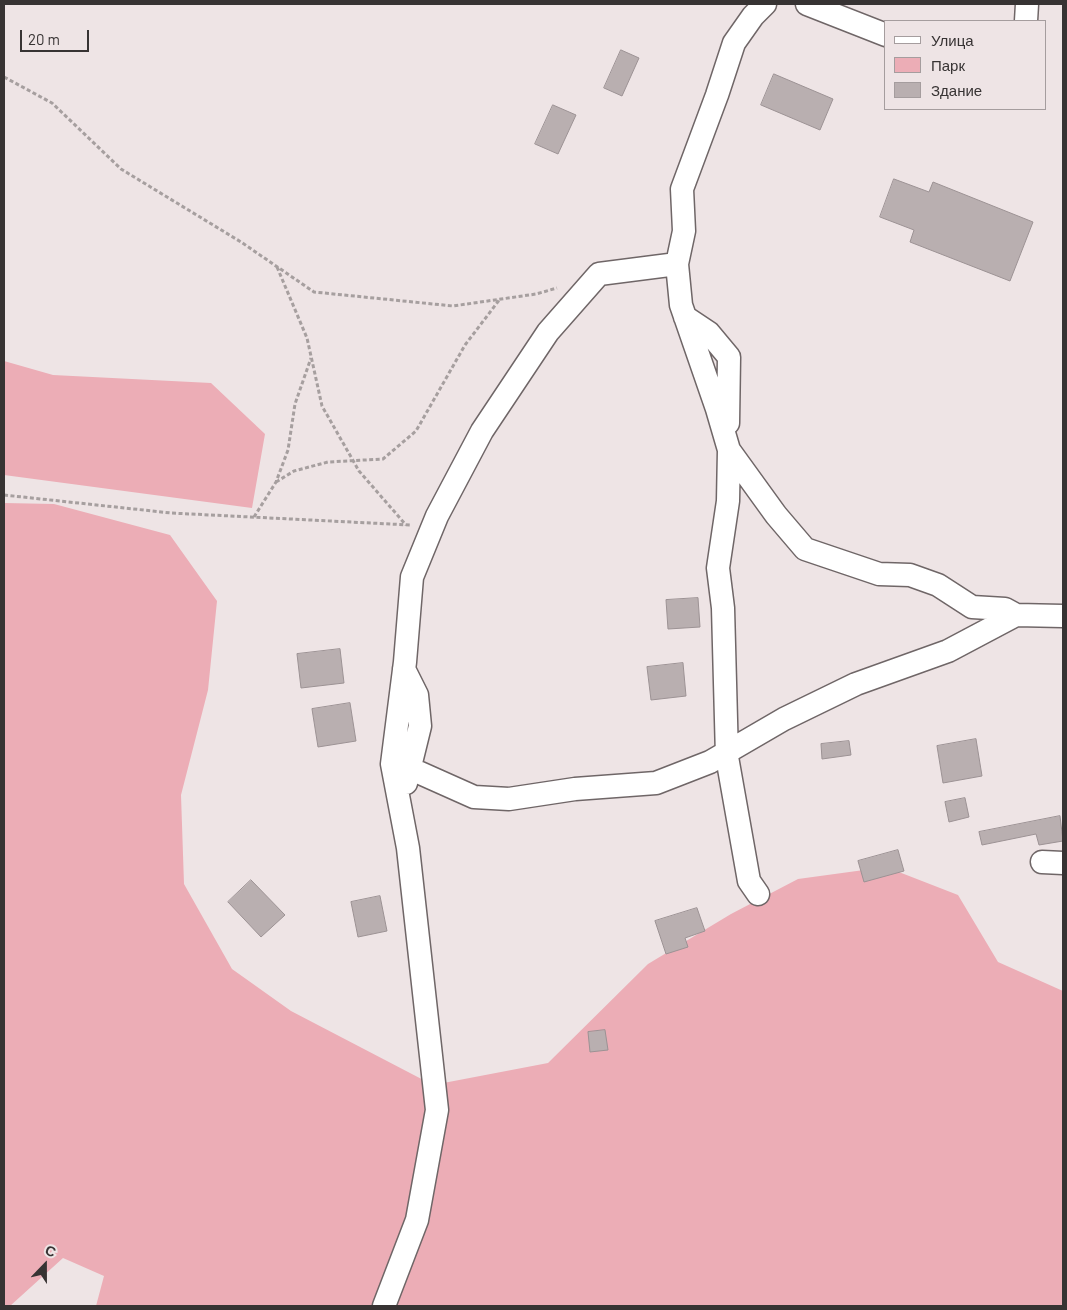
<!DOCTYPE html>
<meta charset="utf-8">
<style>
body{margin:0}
#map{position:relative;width:1067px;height:1310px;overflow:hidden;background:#eee4e5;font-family:Barlow,sans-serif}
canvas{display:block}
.frame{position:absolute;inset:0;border:5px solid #373333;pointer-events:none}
.legend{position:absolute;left:884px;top:20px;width:162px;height:90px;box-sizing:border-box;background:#eee4e5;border:1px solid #a59d9e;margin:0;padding:6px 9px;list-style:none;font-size:15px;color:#373333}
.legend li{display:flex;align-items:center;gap:10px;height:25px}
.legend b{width:25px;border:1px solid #a59d9e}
.north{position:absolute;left:20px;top:1240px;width:50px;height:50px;-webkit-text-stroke:4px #eee4e5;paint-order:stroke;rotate:22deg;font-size:14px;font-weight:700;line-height:20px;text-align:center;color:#373333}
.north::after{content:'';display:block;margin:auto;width:18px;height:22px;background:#373333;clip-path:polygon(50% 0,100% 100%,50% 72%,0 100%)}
.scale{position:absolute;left:20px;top:30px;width:69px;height:22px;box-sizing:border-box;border:2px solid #373333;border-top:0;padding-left:6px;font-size:15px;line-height:18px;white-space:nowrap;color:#373333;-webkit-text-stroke:4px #eee4e5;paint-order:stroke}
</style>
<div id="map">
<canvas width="1067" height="1310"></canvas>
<div class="frame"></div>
<ul class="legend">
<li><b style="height:6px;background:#fff"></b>Улица</li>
<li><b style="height:14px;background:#ecadb6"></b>Парк</li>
<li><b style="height:14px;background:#b9afb0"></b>Здание</li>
</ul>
<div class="north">С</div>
<div class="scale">20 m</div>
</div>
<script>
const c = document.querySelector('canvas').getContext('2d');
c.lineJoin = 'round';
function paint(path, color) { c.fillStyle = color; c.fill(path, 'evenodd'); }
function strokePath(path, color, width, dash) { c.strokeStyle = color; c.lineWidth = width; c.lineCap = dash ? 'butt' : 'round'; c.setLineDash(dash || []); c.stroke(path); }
paint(new Path2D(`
 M4,361L53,375L211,383L265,434L252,508L4,475Z
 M4,503L54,504L170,535L217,601L208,690L181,795L184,884L232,969L291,1011L433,1085L548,1063L648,964L731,914L798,879L886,867L958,895L998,962L1063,991V1306H96L104,1276L63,1258L10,1306H4Z`), '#ecadb6');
const building = new Path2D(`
 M621,50L639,58L622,96L604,88Z
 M774,74L833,99L820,130L761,105Z
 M553,105L576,115L558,154L535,144Z
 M894,179L929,192L933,182L1033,222L1010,281L910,242L914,230L880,217Z
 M698,598L700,627L668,629L666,600Z
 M340,649L344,683L301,688L297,654Z
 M683,663L686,696L651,700L647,667Z
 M350,703L356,741L318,747L312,709Z
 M976,739L982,776L943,783L937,746Z
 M849,741L851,755L822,759L821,744Z
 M965,798L969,817L949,822L945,802Z
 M1060,816L1063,841L1039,845L1036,834L982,845L979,832Z
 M898,850L904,871L864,882L858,861Z
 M251,880L285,915L261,937L228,902Z
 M380,896L387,931L358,937L351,902Z
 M697,908L705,931L685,938L688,947L666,954L655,921Z
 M605,1030L608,1050L590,1052L588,1032Z`);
paint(building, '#b9afb0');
strokePath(building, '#9c9294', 1);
const minor = new Path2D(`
 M807,4L886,35
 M1026,21L1027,4
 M685,317L709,333L729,357L728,423
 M729,450L776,515L805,549L879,574L910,575L938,585L972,607L1005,609L1016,615L1063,616
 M404,669L417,695L420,726L406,783
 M409,768L474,797L509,799L575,789L656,783L710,762L784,719L856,684L948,651L1016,615
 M1042,862L1063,863
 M758,894L749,881L727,757L723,608L718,568L728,501L729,450L717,409L681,305L677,264L684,231L682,189L717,95L734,43L753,16L765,4
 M384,1306L417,1220L437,1110L408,848L392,764L405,662L412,577L437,516L482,431L548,332L599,274L677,264`);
strokePath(minor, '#6f6667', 25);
strokePath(new Path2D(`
 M4,77L52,103L121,169L241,242L314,292L453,306L536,294L557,288
 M277,267L307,338L322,406L359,471L406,525
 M276,482L294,471L328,462L383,459L416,431L465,345L500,299
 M4,495L171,513L410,525
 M254,517L276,482L288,450L295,404L311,358`), '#a69f9f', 3, [4, 2.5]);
strokePath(minor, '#fff', 22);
</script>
